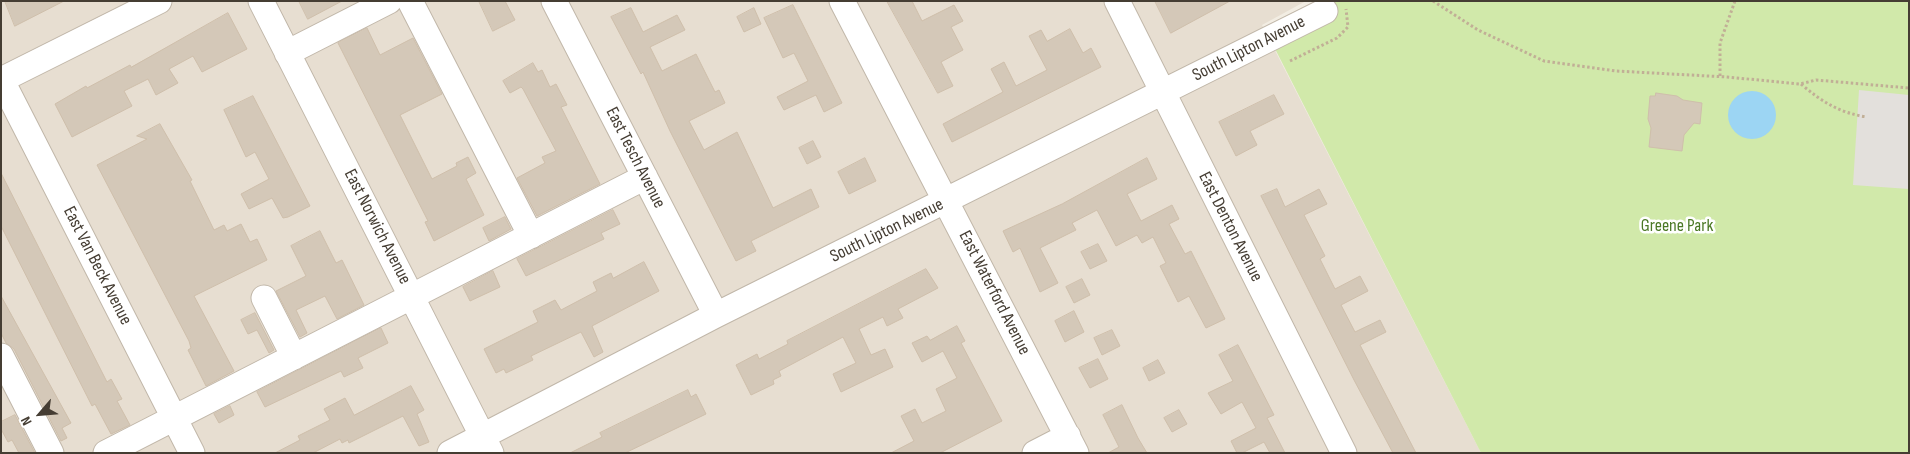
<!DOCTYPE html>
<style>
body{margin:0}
#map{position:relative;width:1910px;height:454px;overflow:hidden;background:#f2ede3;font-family:"Sofia Sans Condensed",sans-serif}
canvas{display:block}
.frame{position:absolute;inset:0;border:2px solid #453d33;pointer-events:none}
.north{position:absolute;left:15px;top:389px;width:50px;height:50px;-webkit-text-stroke:4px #fff;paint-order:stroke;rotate:243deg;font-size:14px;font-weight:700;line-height:20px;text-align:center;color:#453d33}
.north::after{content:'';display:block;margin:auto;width:18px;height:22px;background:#453d33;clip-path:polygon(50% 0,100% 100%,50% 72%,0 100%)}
</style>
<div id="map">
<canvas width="1910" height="454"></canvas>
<div class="frame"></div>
<div class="north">N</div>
</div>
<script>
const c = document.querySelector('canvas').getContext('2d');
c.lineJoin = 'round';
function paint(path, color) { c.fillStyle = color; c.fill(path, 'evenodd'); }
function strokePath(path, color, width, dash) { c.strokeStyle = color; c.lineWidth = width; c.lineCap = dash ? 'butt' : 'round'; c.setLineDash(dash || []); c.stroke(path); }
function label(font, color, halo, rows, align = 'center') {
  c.font = font + ' "Sofia Sans Condensed",sans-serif'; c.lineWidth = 5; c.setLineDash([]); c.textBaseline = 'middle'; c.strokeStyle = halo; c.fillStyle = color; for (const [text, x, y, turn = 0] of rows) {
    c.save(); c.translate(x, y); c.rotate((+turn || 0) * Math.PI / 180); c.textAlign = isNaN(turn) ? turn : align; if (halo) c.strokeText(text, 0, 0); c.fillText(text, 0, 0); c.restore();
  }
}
paint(new Path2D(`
 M1,1H1306L1262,25L1481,453H1Z`), '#e7ded1');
paint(new Path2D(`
 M1325,1H1909V453H1481L1269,37Z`), '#d1e9aa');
paint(new Path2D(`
 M1859,90L1909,95V189L1853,185Z`), '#e3e0dc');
paint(new Path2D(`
 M1728 115a24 24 0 1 1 48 0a24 24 0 1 1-48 0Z`), '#9cd5f3');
const building = new Path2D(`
 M5,1H64L15,26Z
 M299,1H342L308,19Z
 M479,1H505L515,20L493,31Z
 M887,1H912L922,21L954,5L963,21L951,27L963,50L941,62L953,86L938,93Z
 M1155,1H1230L1171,33Z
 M793,5L842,103L824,112L816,95L784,110L777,97L808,81L794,53L783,58L764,18Z
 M631,8L643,32L677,15L685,30L650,47L662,71L696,54L715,92L719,90L725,103L689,121L704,150L737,132L773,208L811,189L819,207L751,241L756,251L736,261L670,131L643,72L641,74L611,17Z
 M754,8L761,24L744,32L737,17Z
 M228,13L247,49L202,72L193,56L169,69L178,83L156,95L148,79L124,91L132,106L72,137L55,104L86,86L87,88L130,65L131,67Z
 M367,28L380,55L413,38L442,94L400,115L432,179L457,166L456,163L468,157L476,173L466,179L484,215L434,241L425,222L428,221L338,43Z
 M1070,29L1083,53L1091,48L1101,67L952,142L943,124L1003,92L991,69L1004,62L1016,86L1047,70L1029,36L1041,30L1047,41Z
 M533,63L538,72L542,70L550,87L556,84L567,105L561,107L600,184L537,216L517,178L545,163L542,157L556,151L523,89L521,87L510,93L503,81Z
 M1656,93L1677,96L1683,100L1702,103L1700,124L1694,123L1684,135L1682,151L1649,147L1651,128L1648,119L1650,96H1655Z
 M1274,95L1284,114L1250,131L1257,145L1236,156L1219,122Z
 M253,96L310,206L288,217L283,218L272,198L249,209L241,194L269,179L255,152L246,157L224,110Z
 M160,124L192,180L190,181L214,230L224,225L227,231L241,224L250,242L257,239L267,260L194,296L234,371L206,386L188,350L191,348L189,341L97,165L147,139L137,136Z
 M813,141L821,157L807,164L799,148Z
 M865,158L876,181L849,194L838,172Z
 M1147,158L1157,179L1127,194L1141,221L1172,205L1179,219L1169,224L1185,254L1191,251L1225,319L1206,328L1189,296L1178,302L1160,266L1166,263L1153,237L1142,243L1137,235L1116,246L1097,210L1072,223L1076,230L1040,248L1058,283L1040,292L1020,248L1013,252L1003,231L1062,204Z
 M1,173L107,382L111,379L122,399L117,401L130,425L111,434L95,404L92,406L1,226Z
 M1277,189L1285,207L1319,189L1327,204L1304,215L1325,256L1320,259L1335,289L1360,276L1368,291L1341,305L1355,332L1380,320L1386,332L1360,345L1416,453H1393L1354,380L1261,196Z
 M613,210L620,224L601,233L604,239L526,276L517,259Z
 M505,217L511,229L489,241L483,228Z
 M320,231L336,263L342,260L364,305L337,319L325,296L296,310L307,333L300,337L276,291L306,276L291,246Z
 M1098,244L1107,261L1090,269L1081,252Z
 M644,262L659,291L592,326L603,352L594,357L581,332L531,356L533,360L506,373L504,369L496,373L484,349L538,322L533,311L555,300L561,310L597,291L593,282L611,273L613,278Z
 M926,269L938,288L898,309L903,318L887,326L883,317L859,329L871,355L885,349L893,367L841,392L833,374L856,363L843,337L779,371L781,376L773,380L774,384L751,395L736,365L757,354L759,359L788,344L787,341Z
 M493,271L500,287L470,301L463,287Z
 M1082,279L1090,295L1074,303L1066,287Z
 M1,296L71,423L62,428L67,438L61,441L14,349L6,343L1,333Z
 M1074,311L1084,332L1065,342L1055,321Z
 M255,313L274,350L269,353L257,330L248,334L241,320Z
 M957,326L965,341L961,343L1002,421L940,453H891L914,441L901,416L915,409L922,423L946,411L936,389L957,378L943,351L922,362L912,343L927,336L930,340Z
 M381,328L388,343L358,358L363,368L344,377L341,371L265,407L257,392Z
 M1112,330L1120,346L1102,355L1094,338Z
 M1238,345L1274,415L1267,418L1285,453H1270L1264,442L1242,453H1237L1231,441L1256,428L1242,402L1221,414L1208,393L1233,381L1219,355Z
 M1098,359L1108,379L1090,388L1079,368Z
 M1158,360L1165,373L1149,381L1143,368Z
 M411,386L424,410L417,414L429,442L419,446L403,416L349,443L348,440L342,443L340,439L313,453H275L300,440L298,436L330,420L324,409L345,398L354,415Z
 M688,390L691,397L696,394L706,414L625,453H570L602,437L600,433Z
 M1122,405L1138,438L1147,453H1108L1119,447L1103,415Z
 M230,406L234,415L219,423L214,414Z
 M1179,410L1187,424L1172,432L1164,418Z
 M15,415L35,453H19L12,440L8,442L1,429V422Z`);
paint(building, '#d4c8b8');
strokePath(building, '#cfbfab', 1);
const minor = new Path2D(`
 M261,1L491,453
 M410,1L531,236
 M554,1L716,315
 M842,1L1076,453
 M1117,1L1344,453
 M287,53L389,1
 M1,79L192,453
 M1,80L159,1
 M264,298L294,357
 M1,356L51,453
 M106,453L645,177
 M450,453L716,315L1325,11
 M1035,453L1068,436`);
strokePath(minor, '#c1b7a9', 27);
strokePath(new Path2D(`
 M1433,1L1478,30L1544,61L1616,71L1727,77L1800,84L1816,80L1909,88
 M1290,61L1337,38L1348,27L1346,9
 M1720,76V43L1735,1
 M1801,84C1822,102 1840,113 1867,117`), '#c1af96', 3, [2.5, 2.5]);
strokePath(minor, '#fff', 25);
label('18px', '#453d33', '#fff', [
 ["South Lipton Avenue",1249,49,-27],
 ["East Tesch Avenue",635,158,63],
 ["East Norwich Avenue",377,227,63],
 ["East Denton Avenue",1230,227,63],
 ["South Lipton Avenue",887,231,-26],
 ["East Van Beck Avenue",97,266,63],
 ["East Waterford Avenue",994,293,63]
]);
label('18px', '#4a7825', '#fff', [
 ["Greene Park",1677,226]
]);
</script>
